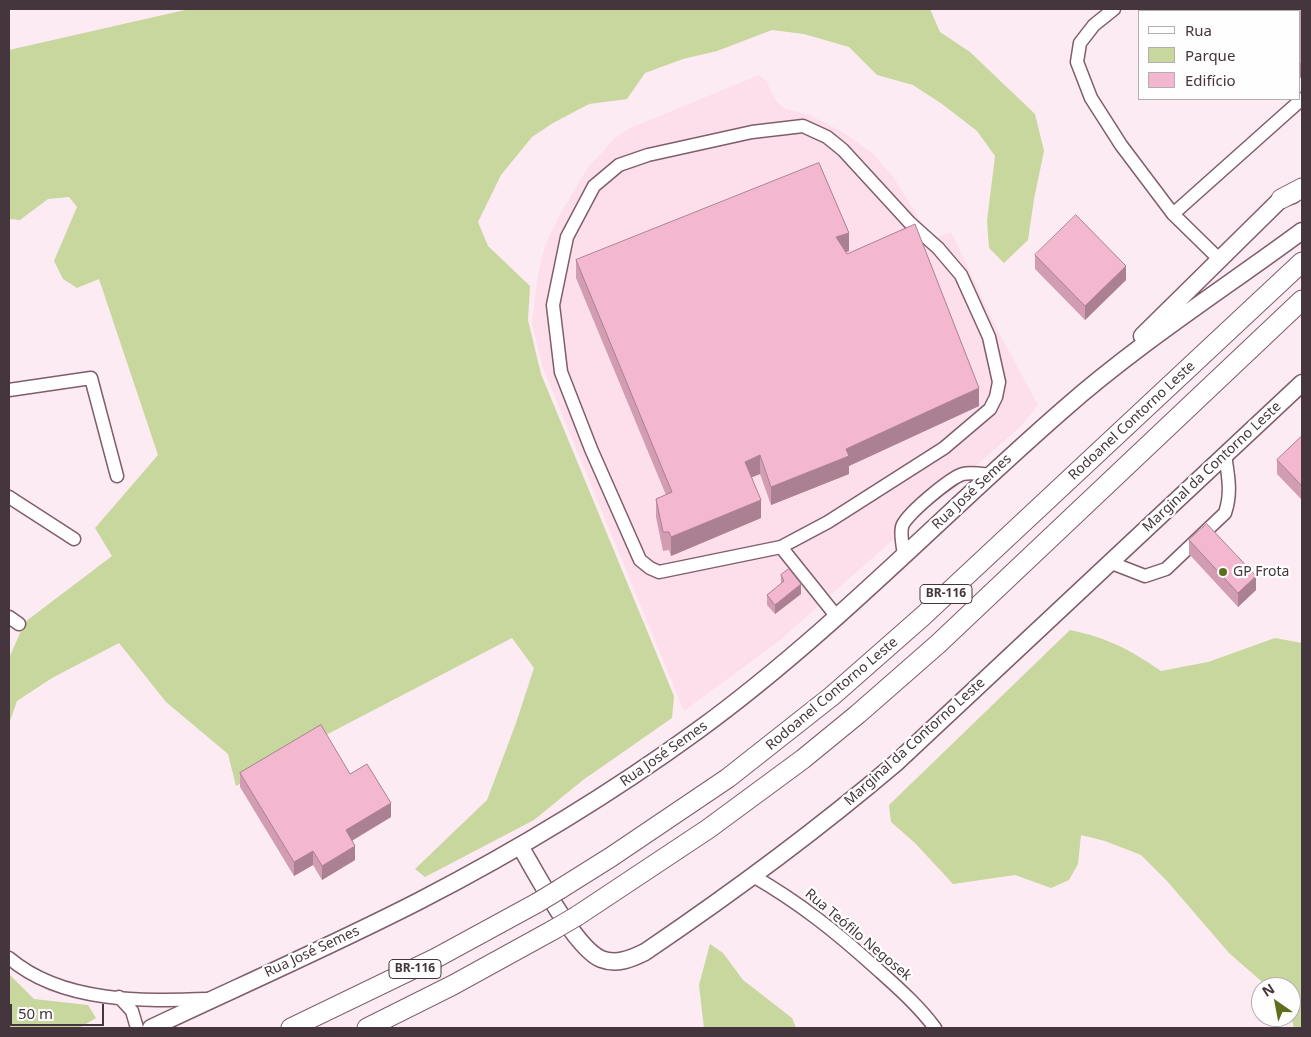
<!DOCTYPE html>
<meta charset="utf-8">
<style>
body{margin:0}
#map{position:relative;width:1311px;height:1037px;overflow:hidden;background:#fcebf2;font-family:"Noto Sans",sans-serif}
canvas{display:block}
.frame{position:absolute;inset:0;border:10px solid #45353c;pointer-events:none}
.legend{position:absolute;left:1138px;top:10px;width:162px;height:90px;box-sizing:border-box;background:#fefefe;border:1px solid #b4aeb0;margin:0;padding:6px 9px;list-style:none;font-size:15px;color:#45353c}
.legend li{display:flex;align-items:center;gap:10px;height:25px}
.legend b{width:25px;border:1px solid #b4aeb0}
.north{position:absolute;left:1251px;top:977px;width:50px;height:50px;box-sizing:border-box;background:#fefefe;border:1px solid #b4aeb0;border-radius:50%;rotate:327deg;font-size:14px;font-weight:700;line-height:20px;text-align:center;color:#45353c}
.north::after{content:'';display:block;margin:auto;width:18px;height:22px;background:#5d6f1c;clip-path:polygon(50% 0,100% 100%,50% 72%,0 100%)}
.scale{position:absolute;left:10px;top:1004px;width:94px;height:22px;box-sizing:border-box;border:2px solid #45353c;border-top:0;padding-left:6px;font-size:15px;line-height:18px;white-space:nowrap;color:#45353c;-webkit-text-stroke:4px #fefefe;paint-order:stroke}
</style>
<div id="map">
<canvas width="1311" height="1037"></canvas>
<div class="frame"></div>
<ul class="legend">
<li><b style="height:6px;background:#fff"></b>Rua</li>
<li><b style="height:14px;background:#c7d79e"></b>Parque</li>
<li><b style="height:14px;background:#f4b7d0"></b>Edifício</li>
</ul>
<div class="north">N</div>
<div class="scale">50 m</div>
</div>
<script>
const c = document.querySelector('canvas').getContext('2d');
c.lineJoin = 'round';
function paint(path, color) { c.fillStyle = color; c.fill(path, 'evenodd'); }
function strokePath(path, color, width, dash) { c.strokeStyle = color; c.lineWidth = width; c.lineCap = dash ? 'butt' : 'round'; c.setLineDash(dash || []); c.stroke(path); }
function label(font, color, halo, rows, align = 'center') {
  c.font = font + ' "Noto Sans",sans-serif'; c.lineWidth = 4.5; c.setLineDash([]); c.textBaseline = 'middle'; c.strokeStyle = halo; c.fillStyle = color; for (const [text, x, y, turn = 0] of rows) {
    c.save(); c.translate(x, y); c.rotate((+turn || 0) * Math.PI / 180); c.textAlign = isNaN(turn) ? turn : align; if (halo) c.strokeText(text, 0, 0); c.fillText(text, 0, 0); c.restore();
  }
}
paint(new Path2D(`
 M759,75L766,81L776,101L785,109L807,114L841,131L872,153L894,178L932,240L951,232L996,327L1038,405L1022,425L780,640L684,711L543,368L532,324L537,280L545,245L563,209L587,169L614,139L628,129Z`), '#fcdfea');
paint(new Path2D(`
 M187,9H930L940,32L970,52L1035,114L1044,151L1034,199L1028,240L1004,263L989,248L987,221L995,156L977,131L942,104L913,85L877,75L849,47L804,34L772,30L717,51L683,59L645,73L627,99L589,104L553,123L532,137L501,175L478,222L488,246L530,286L528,320L541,374L674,696L672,718L583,780L534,820L425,877L415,869L487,800L516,723L534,668L512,638L322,737L236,786L228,754L166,702L119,643L52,678L17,701L9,724V658L25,622L112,556L95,528L158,455L99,279L77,288L63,279L54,261L77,207L69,197L48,199L20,220L9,219V50L185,10Z
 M1070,630C1108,638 1129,649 1161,671L1208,662L1275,638L1302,643V1028H1294L1291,1017V987H1268L1229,953L1167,881L1141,855L1105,841L1081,835L1078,864L1069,880L1051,888L1015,875L953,884L915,843L891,822L889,805Z
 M710,944L723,953L743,980L792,1018L796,1028H704L699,985Z
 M9,974L34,999L88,1005L96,1018L79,1028H9Z`), '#c7d79e');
const minor = new Path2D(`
 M1114,9L1094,25L1080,43L1077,62L1091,98L1121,145L1173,214L1219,259
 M803,126L827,137L843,150L910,223L938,248L961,275L989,337L999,382L996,397L990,409L944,448L828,522L781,547L659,572L650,568L640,560L591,449L561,372L553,305L567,237L594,186L619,165L648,155L752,132Z
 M1173,214L1302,99
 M9,390L91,378L117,476
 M9,497L74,539
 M781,547L837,617
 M904,555C903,546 900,536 902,527C904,516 951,477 963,474C971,472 982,474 991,475
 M1109,562L1145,576L1166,569L1225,513C1232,493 1228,475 1225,455
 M9,617L19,624
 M753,876C800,903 836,932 876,968C897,987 918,1005 935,1028
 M9,958C63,1004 145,1001 211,999
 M119,997L132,1011L137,1028`);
const major = new Path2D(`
 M1142,336L1281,199L1293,195
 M520,846C536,873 575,948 601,959C616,965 631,959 645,952C732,893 816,831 896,763L1302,383
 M151,1028C240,986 331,946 419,901C516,851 609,795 697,731C829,635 941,516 1064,409C1139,343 1222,290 1302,231`);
const highway = new Path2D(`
 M1281,199L1302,188
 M560,889L611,857L728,778L832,696L923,616L1302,262
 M577,916L708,829L803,759L858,714L938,644L1302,300
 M291,1028L436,958L537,903
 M367,1028L453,985L553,930`);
strokePath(minor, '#805d6c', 15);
strokePath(major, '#805d6c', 19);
strokePath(highway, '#805d6c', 21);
strokePath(minor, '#fff', 12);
strokePath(major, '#fff', 16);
strokePath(highway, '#fff', 19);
const highwayBridge = new Path2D(`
 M537,903L560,889
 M553,930L577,916`);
strokePath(highwayBridge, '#805d6c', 21, []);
strokePath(highwayBridge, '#fff', 19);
paint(new Path2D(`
 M1248,9H1301L1302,10V76L1300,78V11H1250Z
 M849,251L846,252L979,406L849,466V474L771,505L760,474L752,477L761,518L671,556L669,550L663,551L656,517V499L666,495L576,278V260Z
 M1035,255L1126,280L1085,320L1035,269Z
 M1302,436V500L1277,474V460Z
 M1189,540L1256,590L1238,607L1189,554Z
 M781,575L801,594L775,614L767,605V595L781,584Z
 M240,773L350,774L391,817L352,841L355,860L322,880L313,865L294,876L240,787Z`), '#d29db3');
paint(new Path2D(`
 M1302,62V76L1300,78V64Z
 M849,233V251L836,256V237Z
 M1126,266V280L1085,320V306Z
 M979,388V406L849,466V474L771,505V487L846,449Z
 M760,455V474L745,480V462Z
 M761,500V518L671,556V537Z
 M1256,576V590L1238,607V593Z
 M801,584V594L775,614V605Z
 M391,803V817L346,844V830Z
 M355,846V860L322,880V866Z
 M313,851V865L294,876V862Z`), '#ab8092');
const building = new Path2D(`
 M1258,9H1301L1302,10V62L1300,64V11H1260Z
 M819,163L849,233L836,237L847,254L915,224L979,388L846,449L849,456L771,487L760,455L745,462L761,500L671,537L669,532H663L656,499L672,492L576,260Z
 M1076,215L1126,266L1085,306L1035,255Z
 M1302,436V486L1277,460Z
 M1207,524L1256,576L1238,593L1189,540Z
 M789,569L801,584L775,605L767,595L784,581L781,575Z
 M321,725L350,774L367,764L391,803L346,830L355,846L322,866L313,851L294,862L240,773Z`);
paint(building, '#f4b7d0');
strokePath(building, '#ab8092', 1);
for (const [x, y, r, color] of [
 [1223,572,5,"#5d6f1c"]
]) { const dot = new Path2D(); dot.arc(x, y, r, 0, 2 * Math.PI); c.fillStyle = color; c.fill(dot); strokePath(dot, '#fefefe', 2); }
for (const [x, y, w] of [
 [946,594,52],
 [415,969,52]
]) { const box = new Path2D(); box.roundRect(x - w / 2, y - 9.5, w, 19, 4); c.fillStyle = '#fefefe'; c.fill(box); strokePath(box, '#45353c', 1); }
label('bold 12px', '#45353c', null, [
 ["BR-116",946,594],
 ["BR-116",415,969]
]);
label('14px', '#45353c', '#fefefe', [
 ["Rodoanel Contorno Leste",1132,421,-43],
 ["Marginal da Contorno Leste",1212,467,-43],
 ["Rua José Semes",972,492,-43],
 ["Rodoanel Contorno Leste",832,694,-40],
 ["Marginal da Contorno Leste",915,742,-42],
 ["Rua José Semes",664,754,-35],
 ["Rua Teófilo Negosek",858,935,40],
 ["Rua José Semes",312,952,-25]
]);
label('14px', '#45353c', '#fefefe', [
 ["GP Frota",1233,572]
], 'left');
</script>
